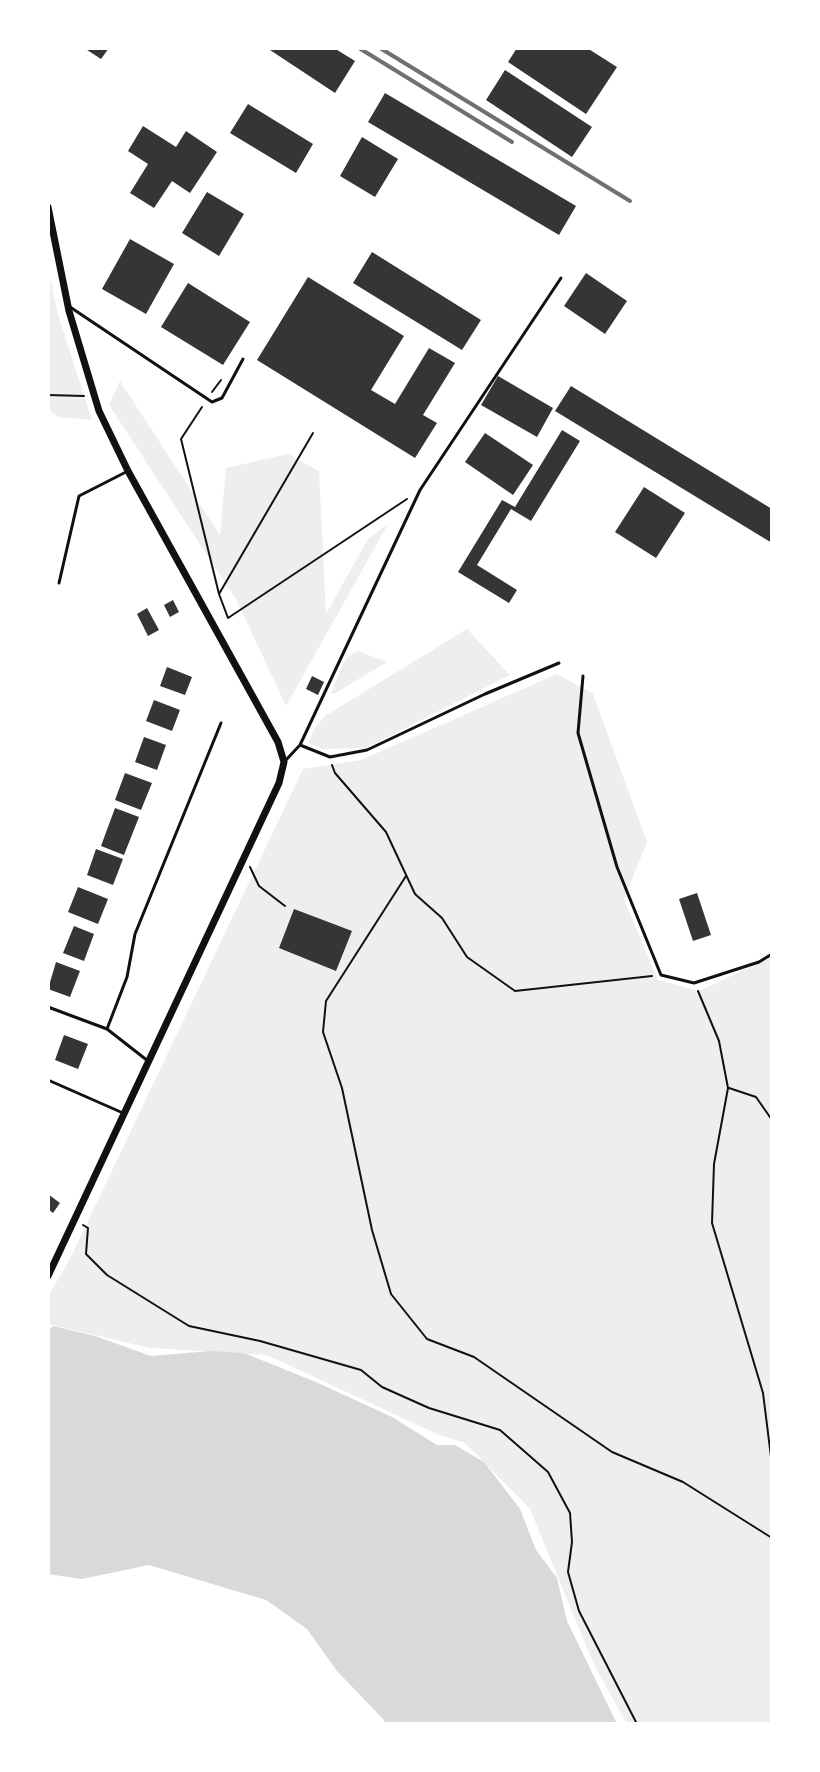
<!DOCTYPE html>
<style>
body{margin:0}
#map{position:relative;width:820px;height:1772px;overflow:hidden;background:#fff;font-family:Overpass,sans-serif}
canvas{display:block}
.frame{position:absolute;inset:0;border:50px solid #fff;pointer-events:none}
</style>
<div id="map">
<canvas width="820" height="1772"></canvas>
<div class="frame"></div>
</div>
<script>
const c = document.querySelector('canvas').getContext('2d');
c.lineJoin = 'round';
function paint(path, color) { c.fillStyle = color; c.fill(path, 'evenodd'); }
function strokePath(path, color, width, dash) { c.strokeStyle = color; c.lineWidth = width; c.lineCap = dash ? 'butt' : 'round'; c.setLineDash(dash || []); c.stroke(path); }
paint(new Path2D(`
 M48,268L58,315L92,420L58,417L48,409Z
 M120,381L220,535L226,468L288,454L319,471L326,614L368,539L388,524L286,706L237,601L109,405Z
 M467,629L510,675L366,748L323,749L308,743L315,728L325,716Z
 M358,651L387,662L334,694L331,693L346,658Z
 M557,674L593,694L647,842L624,899L658,980L699,991L772,957V1724H627L594,1665L530,1509L465,1443L439,1435L267,1355L150,1348L48,1324V1296L69,1261L303,769L361,760Z`), '#eee');
paint(new Path2D(`
 M54,1326L95,1336L151,1356L210,1351L244,1353L316,1382L392,1417L437,1445H455L484,1462L520,1509L536,1550L557,1578L567,1621L617,1724H385L384,1720L337,1671L307,1629L266,1600L149,1565L82,1579L48,1574V1329Z`), '#d9d9d9');
paint(new Path2D(`
 M84,48H109L101,59Z
 M267,48H334L355,61L335,93Z
 M517,48H587L617,67L586,114L508,62Z
 M505,70L592,127L572,157L486,100Z
 M385,93L576,206L559,235L368,122Z
 M248,104L313,144L296,173L230,133Z
 M143,126L176,147L186,131L217,152L190,193L172,181L154,208L130,193L148,164L128,151Z
 M362,137L398,159L375,197L340,176Z
 M207,192L244,214L219,256L182,233Z
 M130,239L174,264L146,314L102,289Z
 M372,252L481,320L462,350L353,283Z
 M586,273L627,301L605,334L564,306Z
 M308,277L404,336L371,390L395,404L429,348L455,363L423,415L437,423L415,458L257,360Z
 M188,283L250,322L223,365L161,327Z
 M498,376L553,408L537,437L481,405Z
 M571,386L772,509V543L555,411Z
 M562,430L580,441L531,521L511,509L477,565L517,590L509,603L458,572L502,500L515,507Z
 M485,433L533,465L513,495L465,462Z
 M644,487L685,513L656,558L615,532Z
 M173,600L179,612L170,617L164,605Z
 M147,608L159,630L148,636L137,614Z
 M167,667L192,677L185,695L160,686Z
 M312,676L324,682L318,695L306,689Z
 M154,700L180,710L172,731L146,721Z
 M144,737L166,745L157,770L135,762Z
 M125,773L152,783L141,810L115,800Z
 M115,808L139,817L124,855L101,846Z
 M96,849L123,859L113,885L87,875Z
 M78,887L108,899L98,924L68,912Z
 M697,893L711,935L693,941L679,899Z
 M294,909L352,931L336,971L279,948Z
 M74,926L94,934L84,961L63,953Z
 M56,962L80,971L70,997L48,989Z
 M64,1035L88,1044L78,1069L55,1060Z
 M48,1194L60,1203L53,1213L48,1209Z`), '#353535');
strokePath(new Path2D(`
 M212,392L221,380
 M48,395L84,396
 M202,407L181,439L219,594
 M313,433L219,594L228,618L407,499
 M332,765L335,773L386,832L415,894L442,918L467,957L515,991L652,976
 M250,867L259,886L285,906
 M406,876L326,1001L323,1032L342,1088L372,1230L391,1294L427,1339L474,1357L612,1452L683,1482L772,1538
 M698,991L719,1041L728,1088L714,1164L712,1223L763,1393L772,1465
 M729,1088L756,1097L772,1120
 M83,1225L88,1228L86,1254L107,1275L189,1326L260,1341L361,1370L382,1387L429,1408L500,1430L548,1472L570,1513L572,1542L568,1572L579,1611L637,1724`), '#111', 2);
strokePath(new Path2D(`
 M70,307L212,402L222,398L243,359
 M59,583L79,496L126,472
 M583,676L578,733L617,867L661,975L694,983L759,962L772,954
 M300,745L330,757L367,750L485,694L559,663
 M285,761L300,745L420,490L561,278
 M48,1007L107,1029L148,1061
 M107,1029L127,977L135,934L221,723
 M48,1080L123,1113`), '#111', 3);
strokePath(new Path2D(`
 M48,207L69,311L99,411L128,471L278,742L284,762L279,783L48,1276`), '#111', 7);
strokePath(new Path2D(`
 M359,48L512,142
 M380,48L630,201`), '#707070', 4);
</script>
